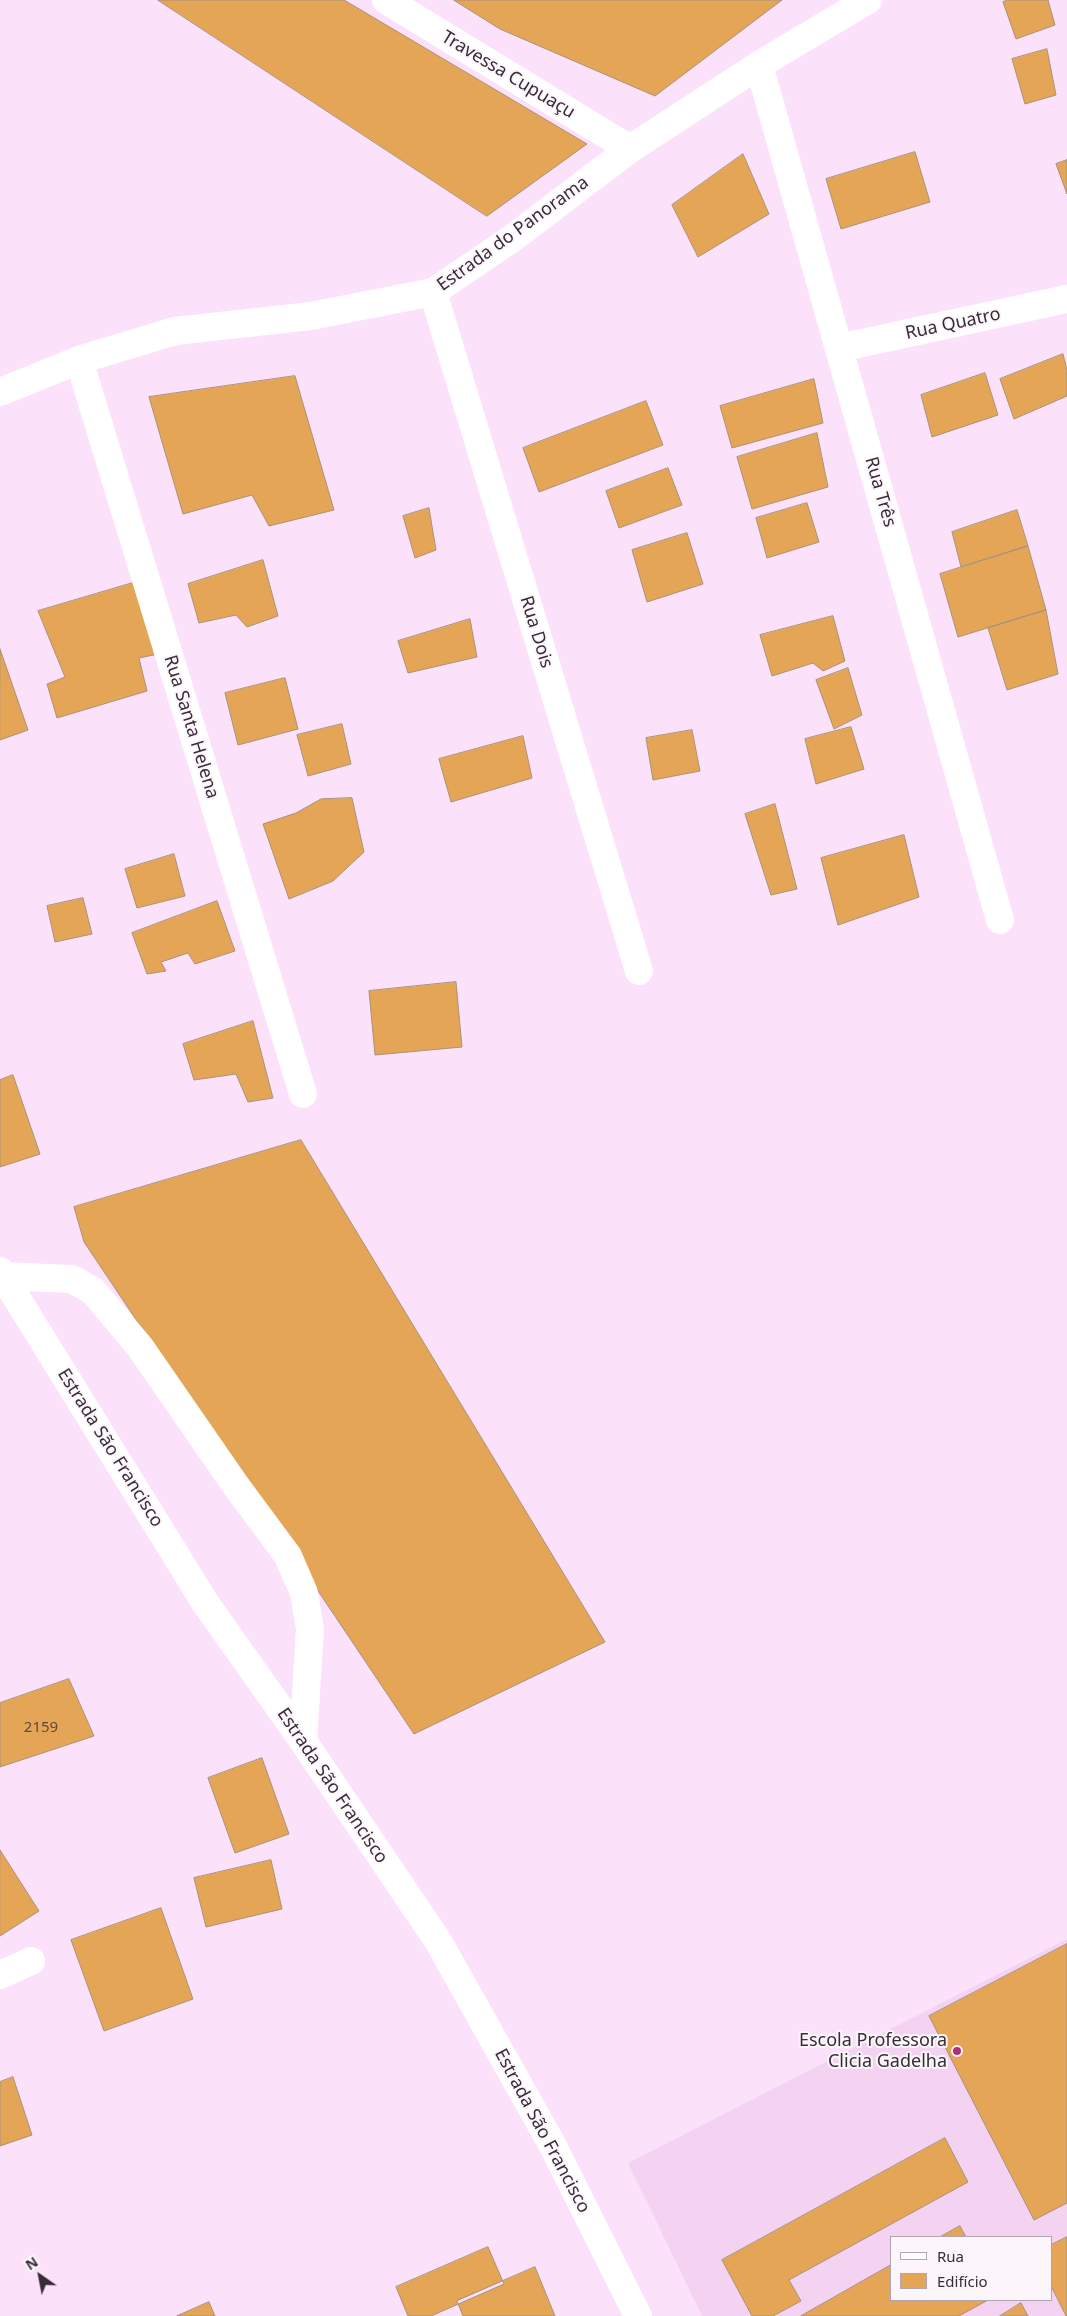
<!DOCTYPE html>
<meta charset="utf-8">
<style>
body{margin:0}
#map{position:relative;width:1067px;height:2316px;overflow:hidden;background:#fce1fb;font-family:"Noto Sans",sans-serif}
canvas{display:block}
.legend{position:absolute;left:890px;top:2236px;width:162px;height:65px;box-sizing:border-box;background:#fcf6fb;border:1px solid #ada6ac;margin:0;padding:6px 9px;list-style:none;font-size:15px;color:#372d36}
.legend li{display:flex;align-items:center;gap:10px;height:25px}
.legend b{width:25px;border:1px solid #ada6ac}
.north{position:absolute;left:15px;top:2251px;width:50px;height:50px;-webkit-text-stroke:4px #fcf6fb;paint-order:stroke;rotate:327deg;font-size:14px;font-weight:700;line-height:20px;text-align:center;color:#372d36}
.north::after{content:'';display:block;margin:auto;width:18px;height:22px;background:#372d36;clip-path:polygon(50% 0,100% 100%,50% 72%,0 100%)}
</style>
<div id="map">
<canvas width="1067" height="2316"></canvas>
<ul class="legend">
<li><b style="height:6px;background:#fff"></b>Rua</li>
<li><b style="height:14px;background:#e4a557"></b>Edifício</li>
</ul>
<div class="north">N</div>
</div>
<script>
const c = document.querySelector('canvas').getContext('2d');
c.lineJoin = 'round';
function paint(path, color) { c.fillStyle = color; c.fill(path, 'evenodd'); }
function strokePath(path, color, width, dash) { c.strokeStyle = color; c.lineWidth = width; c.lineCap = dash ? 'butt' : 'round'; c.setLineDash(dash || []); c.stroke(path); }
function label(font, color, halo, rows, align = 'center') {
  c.font = font + ' "Noto Sans",sans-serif'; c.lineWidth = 4; c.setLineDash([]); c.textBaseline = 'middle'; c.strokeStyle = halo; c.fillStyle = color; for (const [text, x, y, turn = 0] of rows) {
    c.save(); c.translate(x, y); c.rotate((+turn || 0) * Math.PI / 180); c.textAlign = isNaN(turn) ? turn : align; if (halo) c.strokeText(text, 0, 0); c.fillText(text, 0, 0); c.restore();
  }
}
paint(new Path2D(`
 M1067,1939V2316H702L628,2163ZM891,2237H1051V2300H891Z`), '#f4d3f2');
const building = new Path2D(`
 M158,0H344L587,144L487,216Z
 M454,0H782L655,96L500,29Z
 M1008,0H1048L1055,25L1016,39L1003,2Z
 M1047,49L1056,95L1025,104L1012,59Z
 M915,152L930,202L841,229L826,179Z
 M743,154L769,214L698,257L672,205Z
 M1067,160V194L1056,164Z
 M1063,354L1067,370V396L1014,419L1000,379Z
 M985,373L998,415L932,437L921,395Z
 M295,376L334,510L269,526L252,495L183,514L149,397Z
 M814,379L823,423L732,448L720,406Z
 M646,401L663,445L539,492L523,448Z
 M817,433L828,487L752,509L737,457Z
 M668,468L682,505L619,528L606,491Z
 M807,503L819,542L767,558L756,518Z
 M429,508L436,550L415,558L403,516Z
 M1017,510L1028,546L961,567L952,532Z
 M687,533L703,584L647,602L632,550Z
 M1028,546L1046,610L958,637L940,574Z
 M263,560L278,616L247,627L236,615L199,623L188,584Z
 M143,580L163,653L139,658L147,691L57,718L47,684L65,677L38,611Z
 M1046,610L1058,674L1007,690L988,628Z
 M833,616L845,661L823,671L813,663L772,676L760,635Z
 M470,619L477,657L408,673L398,641Z
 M0,649L28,730L0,740Z
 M848,668L862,715L834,729L816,680Z
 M285,678L298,729L238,745L225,693Z
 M342,724L351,764L308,776L297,735Z
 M851,727L864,769L816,784L805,739Z
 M692,730L700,771L653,780L646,738Z
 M523,736L532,778L451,802L439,759Z
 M352,798L364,852L333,881L289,899L263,824L296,813L321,799Z
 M775,804L797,889L771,895L745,814Z
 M904,835L919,897L838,925L821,858Z
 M174,854L185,896L137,908L125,869Z
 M83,898L92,934L55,942L47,906Z
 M217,901L235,951L195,964L188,953L161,962L166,971L147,974L132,933Z
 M456,982L462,1047L375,1055L369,991Z
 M253,1021L273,1098L248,1102L236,1074L194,1080L183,1044Z
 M13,1075L40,1154L0,1167V1080Z
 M301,1140L605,1642L414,1734L84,1242L74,1207Z
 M69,1679L94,1736L0,1767V1703Z
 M262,1758L289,1834L235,1853L208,1778Z
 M0,1850L39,1911L0,1936Z
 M271,1860L282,1909L206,1927L194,1878Z
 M161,1908L193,1999L104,2031L71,1940Z
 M1067,1944V2203L1034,2220L929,2016Z
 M13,2077L32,2135L0,2146V2082Z
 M945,2138L968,2182L789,2280L801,2301L773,2316H752L722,2260Z
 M960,2226L966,2237H940Z
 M1067,2237V2316H1066L1051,2286V2245Z
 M488,2247L504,2284L431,2316H408L396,2287Z
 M891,2265V2300H988L959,2316H801Z
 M535,2267L555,2316H463L457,2301Z
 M209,2302L215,2316H177Z
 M1021,2303L1028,2316H1000Z`);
paint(building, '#e4a557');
strokePath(building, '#a99278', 1);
strokePath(new Path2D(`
 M386,0L630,149
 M759,65L1000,920
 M433,292L639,971
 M839,348L1067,299
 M79,360L303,1094
 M0,392L79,360L175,331L311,316L433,292L510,240L630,149L759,65L868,0
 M0,1271L206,1604L303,1741L438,1941L553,2146L638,2316
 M0,1276L72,1279L93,1291L140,1347L234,1483L288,1556L304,1593L310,1629L303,1741
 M0,1975L31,1961`), '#fff', 28);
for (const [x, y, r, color] of [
 [957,2051,5,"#af2e79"]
]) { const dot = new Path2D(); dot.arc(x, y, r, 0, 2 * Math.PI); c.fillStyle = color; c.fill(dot); strokePath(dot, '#fcf6fb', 2); }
label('15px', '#624b3e', null, [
 ["2159",41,1728]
]);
label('18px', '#372d36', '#fcf6fb', [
 ["Travessa Cupuaçu",508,75,31],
 ["Estrada do Panorama",513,234,-36],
 ["Rua Quatro",953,324,-12],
 ["Rua Três",880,492,74],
 ["Rua Dois",536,632,73],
 ["Rua Santa Helena",191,727,73],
 ["Estrada São Francisco",110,1448,58],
 ["Estrada São Francisco",332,1786,56],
 ["Estrada São Francisco",542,2131,62]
]);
label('18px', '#372d36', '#fcf6fb', [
 ["Escola Professora",947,2041],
 ["Clicia Gadelha",947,2062]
], 'right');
</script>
